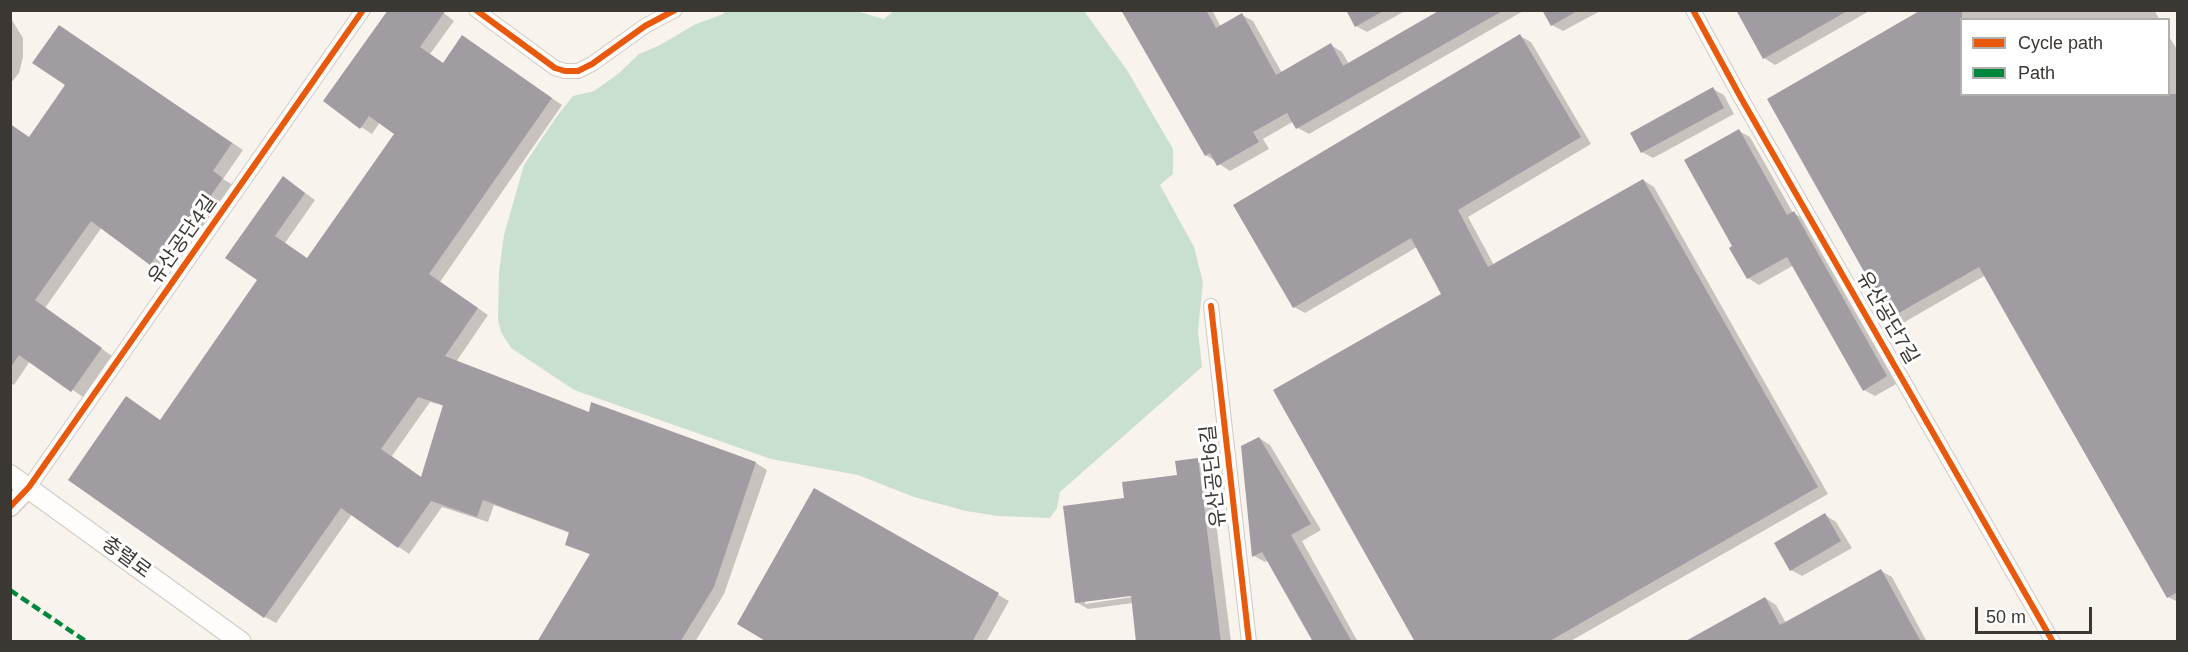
<!DOCTYPE html>
<meta charset="utf-8">
<style>
body{margin:0}
#map{position:relative;width:2188px;height:652px;overflow:hidden;background:#f9f3ed;font-family:Arial,sans-serif}
canvas{display:block}
.frame{position:absolute;inset:0;border:12px solid #3b3733;pointer-events:none}
.legend{position:absolute;left:1960px;top:18px;width:210px;height:78px;box-sizing:border-box;background:#fff;border:2px solid #b1afad;margin:0;padding:8px 10px;list-style:none;font-size:18px;color:#3b3733}
.legend li{display:flex;align-items:center;gap:12px;height:30px}
.legend b{width:30px;border:2px solid #b1afad}
.scale{position:absolute;left:1975px;top:607px;width:117px;height:27px;box-sizing:border-box;border:3px solid #3b3733;border-top:0;padding-left:8px;font-size:18px;line-height:21px;white-space:nowrap;color:#3b3733;-webkit-text-stroke:4px #fff;paint-order:stroke}
</style>
<div id="map">
<canvas width="2188" height="652"></canvas>
<div class="frame"></div>
<ul class="legend">
<li><b style="height:8px;background:#e8590c"></b>Cycle path</li>
<li><b style="height:8px;background:#00873e"></b>Path</li>
</ul>
<div class="scale">50 m</div>
</div>
<script>
const c = document.querySelector('canvas').getContext('2d');
c.lineJoin = 'round';
function paint(path, color) { c.fillStyle = color; c.fill(path, 'evenodd'); }
function strokePath(path, color, width, dash) { c.strokeStyle = color; c.lineWidth = width; c.lineCap = dash ? 'butt' : 'round'; c.setLineDash(dash || []); c.stroke(path); }
function label(font, color, halo, rows, align = 'center') {
  c.font = font + ' Arial,"Noto Sans KR",sans-serif'; c.lineWidth = 6; c.setLineDash([]); c.textBaseline = 'middle'; c.strokeStyle = halo; c.fillStyle = color; for (const [text, x, y, turn = 0] of rows) {
    c.save(); c.translate(x, y); c.rotate((+turn || 0) * Math.PI / 180); c.textAlign = isNaN(turn) ? turn : align; if (halo) c.strokeText(text, 0, 0); c.fillText(text, 0, 0); c.restore();
  }
}
paint(new Path2D(`
 M895,10L1084,11L1127,70L1173,149V174L1160,185L1194,247L1203,282L1198,331L1202,367L1060,492L1057,508L1050,518L998,516L966,511L914,497L858,475L771,459L574,390L511,348L501,332L498,320L499,272L504,235L524,165L557,116L573,96L594,91L618,74L639,54L660,45L696,24L723,14L725,11H856L884,19Z`), '#c9e0d1');
paint(new Path2D(`
 M440,10L454,21L430,54L444,64L463,37L562,105L440,282L488,315L456,362L590,414L593,404L756,463L767,470L724,594L695,642H539L591,555L567,544L570,533L494,505L488,522L442,507L409,554L352,514L276,623L265,617L161,421L259,280L227,258L294,185L315,200L285,243L308,259L396,134L380,122L372,134L361,127ZM430,402L444,406L422,478L392,456Z
 M1123,10H1212L1221,27L1242,15L1253,21L1282,73L1331,45L1342,52L1349,64L1443,10H1525L1309,134L1298,128L1294,121L1263,139L1269,149L1230,171L1206,155Z
 M1347,10H1407L1367,32L1356,26Z
 M1544,10H1602L1563,31L1552,25Z
 M1737,10H1871L1775,65L1764,58Z
 M1924,10H2154L2160,20H1962V94H2168V35L2178,51V602L2168,597L1986,275L1903,323L1892,316Z
 M10,17L23,38V57L19,73L10,84Z
 M70,33L243,150L223,179L233,185L196,240L186,235L162,270L102,227L45,308L112,356L83,397L30,361L14,385L10,383V124L30,138L67,84Z
 M1520,36L1531,42L1591,144L1468,217L1494,265L1643,180L1654,187L1828,494L1569,642H1416L1443,295L1417,247L1305,313L1294,307Z
 M1713,89L1724,95L1734,114L1653,158L1642,152Z
 M1739,131L1750,137L1793,213L1805,219L1898,383L1875,396L1864,390L1794,265L1759,285L1748,278L1734,246Z
 M1259,438L1270,445L1321,530L1302,541L1358,642H1315L1268,560L1265,562L1254,556Z
 M1198,460L1209,466L1231,642H1137L1133,603L1088,609L1076,602L1126,499L1179,476ZM1138,593L1139,596L1085,604V600Z
 M815,490L1009,601L986,642H770Z
 M1825,515L1836,522L1852,548L1802,576L1791,570Z
 M1881,571L1892,577L1927,642H1688L1765,598L1776,605L1786,623Z`), '#0003');
paint(new Path2D(`
 M388,10H446L420,47L443,63L462,35L552,98L429,274L478,308L445,356L589,412L591,402L756,462L714,587L680,642H537L590,554L565,545L569,532L483,500L477,517L431,501L398,548L341,508L264,618L68,480L126,396L160,420L257,280L225,258L283,176L305,193L275,236L307,258L394,134L369,116L360,129L323,101ZM418,397L443,405L421,477L381,449Z
 M1121,10H1206L1216,28L1242,13L1276,75L1331,43L1343,66L1440,10H1504L1296,129L1287,113L1253,132L1259,142L1217,166L1210,153L1205,156Z
 M1346,10H1385L1355,27Z
 M1542,10H1579L1551,26Z
 M1736,10H1849L1763,59Z
 M1921,10H1962V94H2178V592L2167,598L1979,267L1890,318L1767,99Z
 M59,25L232,143L213,171L223,178L184,235L175,229L150,265L91,221L35,300L102,348L71,392L19,355L10,368V124L29,137L65,85L32,63Z
 M1520,34L1581,137L1458,210L1488,267L1643,179L1818,487L1548,642H1415L1273,390L1441,294L1411,238L1293,308L1233,205Z
 M1713,87L1724,108L1641,153L1630,133Z
 M1739,129L1787,215L1794,211L1887,376L1863,391L1787,257L1747,279L1729,248L1732,246L1684,160Z
 M1259,437L1311,524L1291,535L1352,642H1313L1262,552L1252,557L1241,446Z
 M1198,458L1221,642H1136L1131,596L1075,603L1063,506L1124,498L1122,482L1177,475L1175,461Z
 M814,488L999,593L972,642H767L737,624Z
 M1825,513L1841,541L1790,571L1774,543Z
 M1881,569L1921,642H1684L1765,597L1780,625Z`), '#a19ca2');
const minor = new Path2D(`
 M476,10L555,68L565,71H578L592,64L645,26L675,10
 M1693,10L1741,98L2053,642
 M1211,306L1249,642
 M29,487L363,10`);
const tertiary = new Path2D(`
 M10,507L29,487`);
const secondary = new Path2D(`
 M10,475L241,642`);
strokePath(minor, '#d0cbc6', 16);
strokePath(tertiary, '#d0cbc6', 21);
strokePath(secondary, '#d0cbc6', 22);
strokePath(minor, '#fefdfc', 14);
strokePath(tertiary, '#fefdfc', 18);
strokePath(secondary, '#fefdfc', 20);
strokePath(new Path2D(`
 M10,590L87,642`), '#00873e', 4.5, [9, 4.5]);
strokePath(new Path2D(`
 M476,10L555,68L565,71H578L592,64L645,26L675,10
 M1693,10L1741,98L2053,642
 M1211,306L1249,642
 M10,507L29,487L363,10`), '#e8590c', 6);
label('20px', '#3b3733', '#fff', [
 ["유산공단4길",183,240,-55],
 ["유산공단7길",1887,318,60],
 ["유산공단6길",1214,476,-96],
 ["충렬로",126,558,36]
]);
</script>
